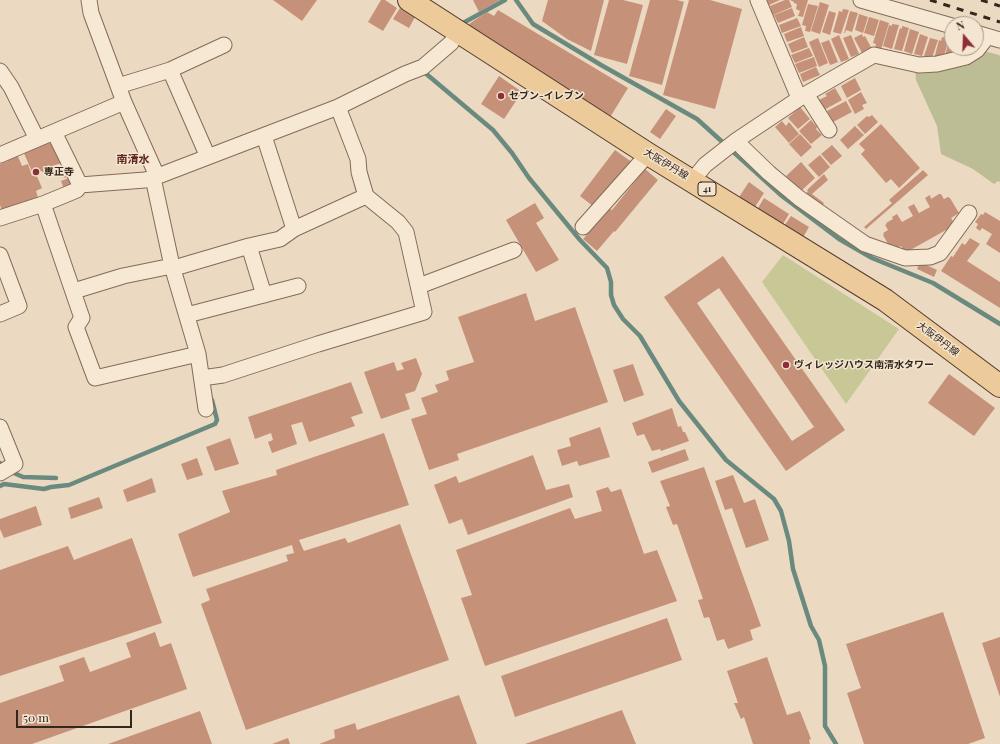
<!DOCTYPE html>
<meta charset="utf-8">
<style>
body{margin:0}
#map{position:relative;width:1000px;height:744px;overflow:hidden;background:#ebdac1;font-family:"Playfair Display",serif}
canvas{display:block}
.north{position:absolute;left:944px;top:16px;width:40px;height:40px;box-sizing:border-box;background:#f3e5d0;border:1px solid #a69988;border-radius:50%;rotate:341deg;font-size:11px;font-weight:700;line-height:16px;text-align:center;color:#33261d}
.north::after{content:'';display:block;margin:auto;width:14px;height:18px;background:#8e2e38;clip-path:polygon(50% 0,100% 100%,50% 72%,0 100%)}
.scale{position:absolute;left:16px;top:710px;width:116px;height:18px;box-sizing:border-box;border:2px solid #33261d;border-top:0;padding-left:5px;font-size:12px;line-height:14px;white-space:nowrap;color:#33261d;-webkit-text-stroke:3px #f3e5d0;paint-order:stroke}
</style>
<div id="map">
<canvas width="1000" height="744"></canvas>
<div class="north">N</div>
<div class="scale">50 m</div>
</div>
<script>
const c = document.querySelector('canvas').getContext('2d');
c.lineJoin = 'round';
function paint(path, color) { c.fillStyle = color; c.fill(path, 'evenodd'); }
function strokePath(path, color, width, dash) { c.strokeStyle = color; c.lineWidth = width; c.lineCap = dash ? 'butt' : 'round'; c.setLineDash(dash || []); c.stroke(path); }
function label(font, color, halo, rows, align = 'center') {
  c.font = font + ' "Playfair Display","Noto Sans JP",serif'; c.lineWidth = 3; c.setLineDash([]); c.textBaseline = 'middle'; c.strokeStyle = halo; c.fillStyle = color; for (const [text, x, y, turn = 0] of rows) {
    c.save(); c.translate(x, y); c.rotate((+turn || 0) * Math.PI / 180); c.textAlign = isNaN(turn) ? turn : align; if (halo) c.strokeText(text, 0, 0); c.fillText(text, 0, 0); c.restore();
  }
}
paint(new Path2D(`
 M783,255L899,329L846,404L762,282Z`), '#c7c896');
paint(new Path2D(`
 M984,51L999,55L1000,56V182L998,181L994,184L973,169L941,154L937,126L916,80L915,68Z`), '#bcbd95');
strokePath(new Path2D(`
 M516,0L533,24L601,65L697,119L782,196L839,239L872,258L933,283L1000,324
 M463,23L505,0
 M424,72L493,130L512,153L529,178L580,240L607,268L611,282V295L614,305L623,319L640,336L679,401L726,460L774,499L781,511L789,541L793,569L811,626L819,640L825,666V726L836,744
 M0,463L14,473L23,477L56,478
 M0,486L4,484L44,489L51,487L69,485L215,424L217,420L212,400`), '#6b8a7f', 4.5);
paint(new Path2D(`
 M273,0H317L302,21Z
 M381,0H385L397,8L383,31L368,22Z
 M473,0H500L479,12Z
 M548,0H604L591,51L567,39L542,21Z
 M609,0H623L643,5L627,64L594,55Z
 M650,0H677L684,2L662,85L629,76Z
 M689,0H710L742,9L715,109L663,95Z
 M767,0H780L769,5Z
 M785,0H789L792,7L773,15L770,6Z
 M790,0H808L803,17L798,16L800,11L796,9L797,4L794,3V2Z
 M820,2L829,5L820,34L811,31Z
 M808,4L818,6L810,32L805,31L806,26L802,25Z
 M400,8L415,17L409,28L393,19Z
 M792,8L795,16L778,23L774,15Z
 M843,9L849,10L841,34L833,32L839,11L842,12Z
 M498,10L628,88L609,119L463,28L487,12L494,16Z
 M829,11L836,13L830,35L822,32Z
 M850,11L858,13L852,32L846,30L845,33H844Z
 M859,14L868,17L863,33L855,30Z
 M869,17L879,20L874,36L864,33Z
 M797,18L801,26L782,33L779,25Z
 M880,20L889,23L881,50L875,48L876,44L873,43Z
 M892,24L899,25L892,49L883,46L889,25L892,26Z
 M902,26L909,28L902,51L894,49L900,28L902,29Z
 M801,27L804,36L787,42L784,34Z
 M910,29L919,32L912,54L904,51Z
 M862,34L863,37L865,36L872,49L862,53L854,38Z
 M920,34L928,37L922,56L914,54Z
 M839,35L849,59L841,62L831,39Z
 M851,35L859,54L851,57L843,38Z
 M804,37L808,47L792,53L788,44Z
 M942,37L949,39L943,59H934L939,40L941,41Z
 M818,38L828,63L819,67L809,42Z
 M930,38L938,40L932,58L924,56Z
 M829,40L838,62L830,65L821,43Z
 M949,41L952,42V48H969L944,59Z
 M809,48L813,56L795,63L791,55Z
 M814,57L817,66L799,73L795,64Z
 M816,67L820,75L803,82L800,74Z
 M499,76L522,92L504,119L481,104Z
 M855,78L861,90L847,98L841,86Z
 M835,88L842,100L824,110L819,100L827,96L825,94Z
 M861,92L867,103L862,105L864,109L855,114L848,100Z
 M846,101L852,112L833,122L827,111Z
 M800,107L810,119L798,129L788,118Z
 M666,109L676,116L660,139L650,132Z
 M872,115L878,122L865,134L857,125L867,116L869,117Z
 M811,120L817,127L816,129L822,135L811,144L799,131Z
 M782,121L786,126L789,122L799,134L789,143L775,127Z
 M881,124L920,168L899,188L891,179L886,183L861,154L865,150L859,144Z
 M855,126L864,135L848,149L840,140Z
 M800,134L812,147L801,157L789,144Z
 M49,142L50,144L53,143L62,163L52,166L54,170L43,173L42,171L33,174L23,151Z
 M832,145L842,156L831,165L821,154Z
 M615,150L633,163L594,207L580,196Z
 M17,154L22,166L28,164L32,176L36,174L42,188L36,191L39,201L3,214L0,205V164L8,161L6,158Z
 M820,155L830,167L819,177L808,165Z
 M801,162L815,178L800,192L786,176Z
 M67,165L71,175L64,178L60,167Z
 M645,169L658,180L615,232L614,231L597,251L583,239L610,209L612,210Z
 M923,170L928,175L866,229L864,227L892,203L889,200Z
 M824,174L828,180L812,194L824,203L821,207L805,195L808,191L807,190Z
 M71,177L74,185L64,189L61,181Z
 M749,182L764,193L753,210L737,200Z
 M939,194H941L944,199L948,197L950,198L959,213L951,218L955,225L905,253L901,246L892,251L883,235L884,234L883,233L888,230L885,225L887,224L886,223L893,219L892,217L897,214L902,222L913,216L908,207L914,204L919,213L930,207L925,198L930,195L931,199Z
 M764,198L789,214L780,229L755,213Z
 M535,203L544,218L536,223L559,260L536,272L506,220Z
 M985,212L1000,221V253L986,244L992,234L982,228L980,231L976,228L978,224L975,222L981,214L983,215Z
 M791,216L809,227L801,241L782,229Z
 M970,238L980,244L967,261L1000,282V308L941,271L951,256L953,257L962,243L965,245Z
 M723,256L845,430L786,471L664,297ZM719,288L814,427L792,441L697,303Z
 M920,262L937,270L934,277L917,269Z
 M526,293L535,321L575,307L608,402L457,454L459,460L429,470L411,419L427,414L421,398L438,392L435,385L449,380L446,371L474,362L458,317Z
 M416,358L422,374L415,391L405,394L410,409L381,419L364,372L394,362L397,371L404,369L401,363Z
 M633,364L644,395L624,402L613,370Z
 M949,374L995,408L974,436L928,403Z
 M351,382L363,413L351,417L355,426L309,442L302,422L291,425L297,444L272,453L268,442L273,440L271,433L255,439L248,417Z
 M672,408L678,427L681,426L683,432H685L689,441L661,451L660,449L652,451L644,434L637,436L632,423Z
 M600,427L610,457L579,466L577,461L562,466L557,450L571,446L569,438Z
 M384,433L409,505L299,540L304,551L345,538L348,543L400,524L449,660L246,730L201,604L210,600L206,589L288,561L286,555L294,553L292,545L193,577L178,534L230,512L222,491L277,475L276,470Z
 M230,438L239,464L215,471L206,447Z
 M685,449L689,460L652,473L648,462Z
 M533,455L546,490L569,484L573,497L468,535L462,519L449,524L434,485L456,476L459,483Z
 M197,458L203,475L187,480L181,464Z
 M704,467L761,626L750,630L753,640L728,649L724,639L717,641L709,617L704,618L698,600L703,599L677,524L673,525L666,507L670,506L660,481Z
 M733,475L744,503L755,499L769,540L746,548L732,508L725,510L715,481Z
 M152,478L156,492L127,502L123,490Z
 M608,487L611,492L621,489L644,554L657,550L677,601L485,666L461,598L472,595L456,550L570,508L575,519L602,511L596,491Z
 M99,497L103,508L71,519L68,508Z
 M36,506L42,525L4,538L0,529V519Z
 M132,538L162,623L0,676V570L68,546L74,560Z
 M943,612L985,738L968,744H864L847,693L861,688L846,644Z
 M667,618L682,660L515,717L501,676Z
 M155,632L160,647L171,643L187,689L32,744H0V703L64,681L59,666L84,657L90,672L131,657L126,643Z
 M1000,637V697L982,643Z
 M767,657L787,715L800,711L811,739L809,740L810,744H753L744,717L741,719L734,703H738L727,671Z
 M459,695L477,744H319L335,738L334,730L355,723L357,730Z
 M622,710L636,744H525Z
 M200,711L212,744H108Z
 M288,738L290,744H272Z`), '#c69179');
const street = new Path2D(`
 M89,0L91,13L124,102L157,176
 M758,0L799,98
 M861,0L952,26
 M976,33L1000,40
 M170,70L208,157
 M0,71L11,87L37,139
 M118,86L170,70L224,45
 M806,94L829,130
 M54,132L80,185
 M264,136L294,229
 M737,140L742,147L769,173L799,198L865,244L905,258L930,257L940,253L969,213
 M0,155L124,102
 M153,178L172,266L198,354L206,409
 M692,181L705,165L737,140L806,94L874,55L919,65L937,64L966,57L977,50L987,37
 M43,204L82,318L76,327L95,378L198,354
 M0,218L43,204L77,190L80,185L145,180L153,178L338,107L405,74L423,67L451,43L458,32
 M583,227L648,154
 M249,246L264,295
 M0,255L19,306L0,314
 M419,286L514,250
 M74,291L123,276L172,266L177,267L181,266L249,246L280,239L294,229L366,196
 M187,315L298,286
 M202,378L223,375L318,344L424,312L406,232L398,222L366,196L359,172L358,159L338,107
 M0,427L15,464L0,473`);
const primary = new Path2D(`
 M409,0L648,154L885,300L1000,386`);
strokePath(street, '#836b5a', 17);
strokePath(primary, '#503b2e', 24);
strokePath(street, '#f6e8d3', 15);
strokePath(primary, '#ecca9a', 22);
strokePath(new Path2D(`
 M930,0L1000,22
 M981,0L1000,6`), '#33261d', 3, [7, 7]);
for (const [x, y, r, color] of [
 [501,96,4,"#8e2e38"],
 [36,172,4,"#8e2e38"],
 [786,365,4,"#8e2e38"]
]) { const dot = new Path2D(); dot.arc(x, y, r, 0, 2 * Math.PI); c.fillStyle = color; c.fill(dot); strokePath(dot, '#f3e5d0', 1.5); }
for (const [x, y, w] of [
 [707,189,18]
]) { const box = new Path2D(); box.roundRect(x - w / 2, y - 7, w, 14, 3); c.fillStyle = '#f3e5d0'; c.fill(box); strokePath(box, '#33261d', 1); }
label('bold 9px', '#33261d', null, [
 ["41",707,189]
]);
label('bold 10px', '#33261d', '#f3e5d0', [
 ["セブン-イレブン",509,96],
 ["専正寺",44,172],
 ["ヴィレッジハウス南清水タワー",794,365]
], 'left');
label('10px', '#33261d', '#f3e5d0', [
 ["大阪伊丹線",666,164,31],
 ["大阪伊丹線",938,339,37]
]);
label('bold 11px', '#5d261f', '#f3e5d0', [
 ["南清水",133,160]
]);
</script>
